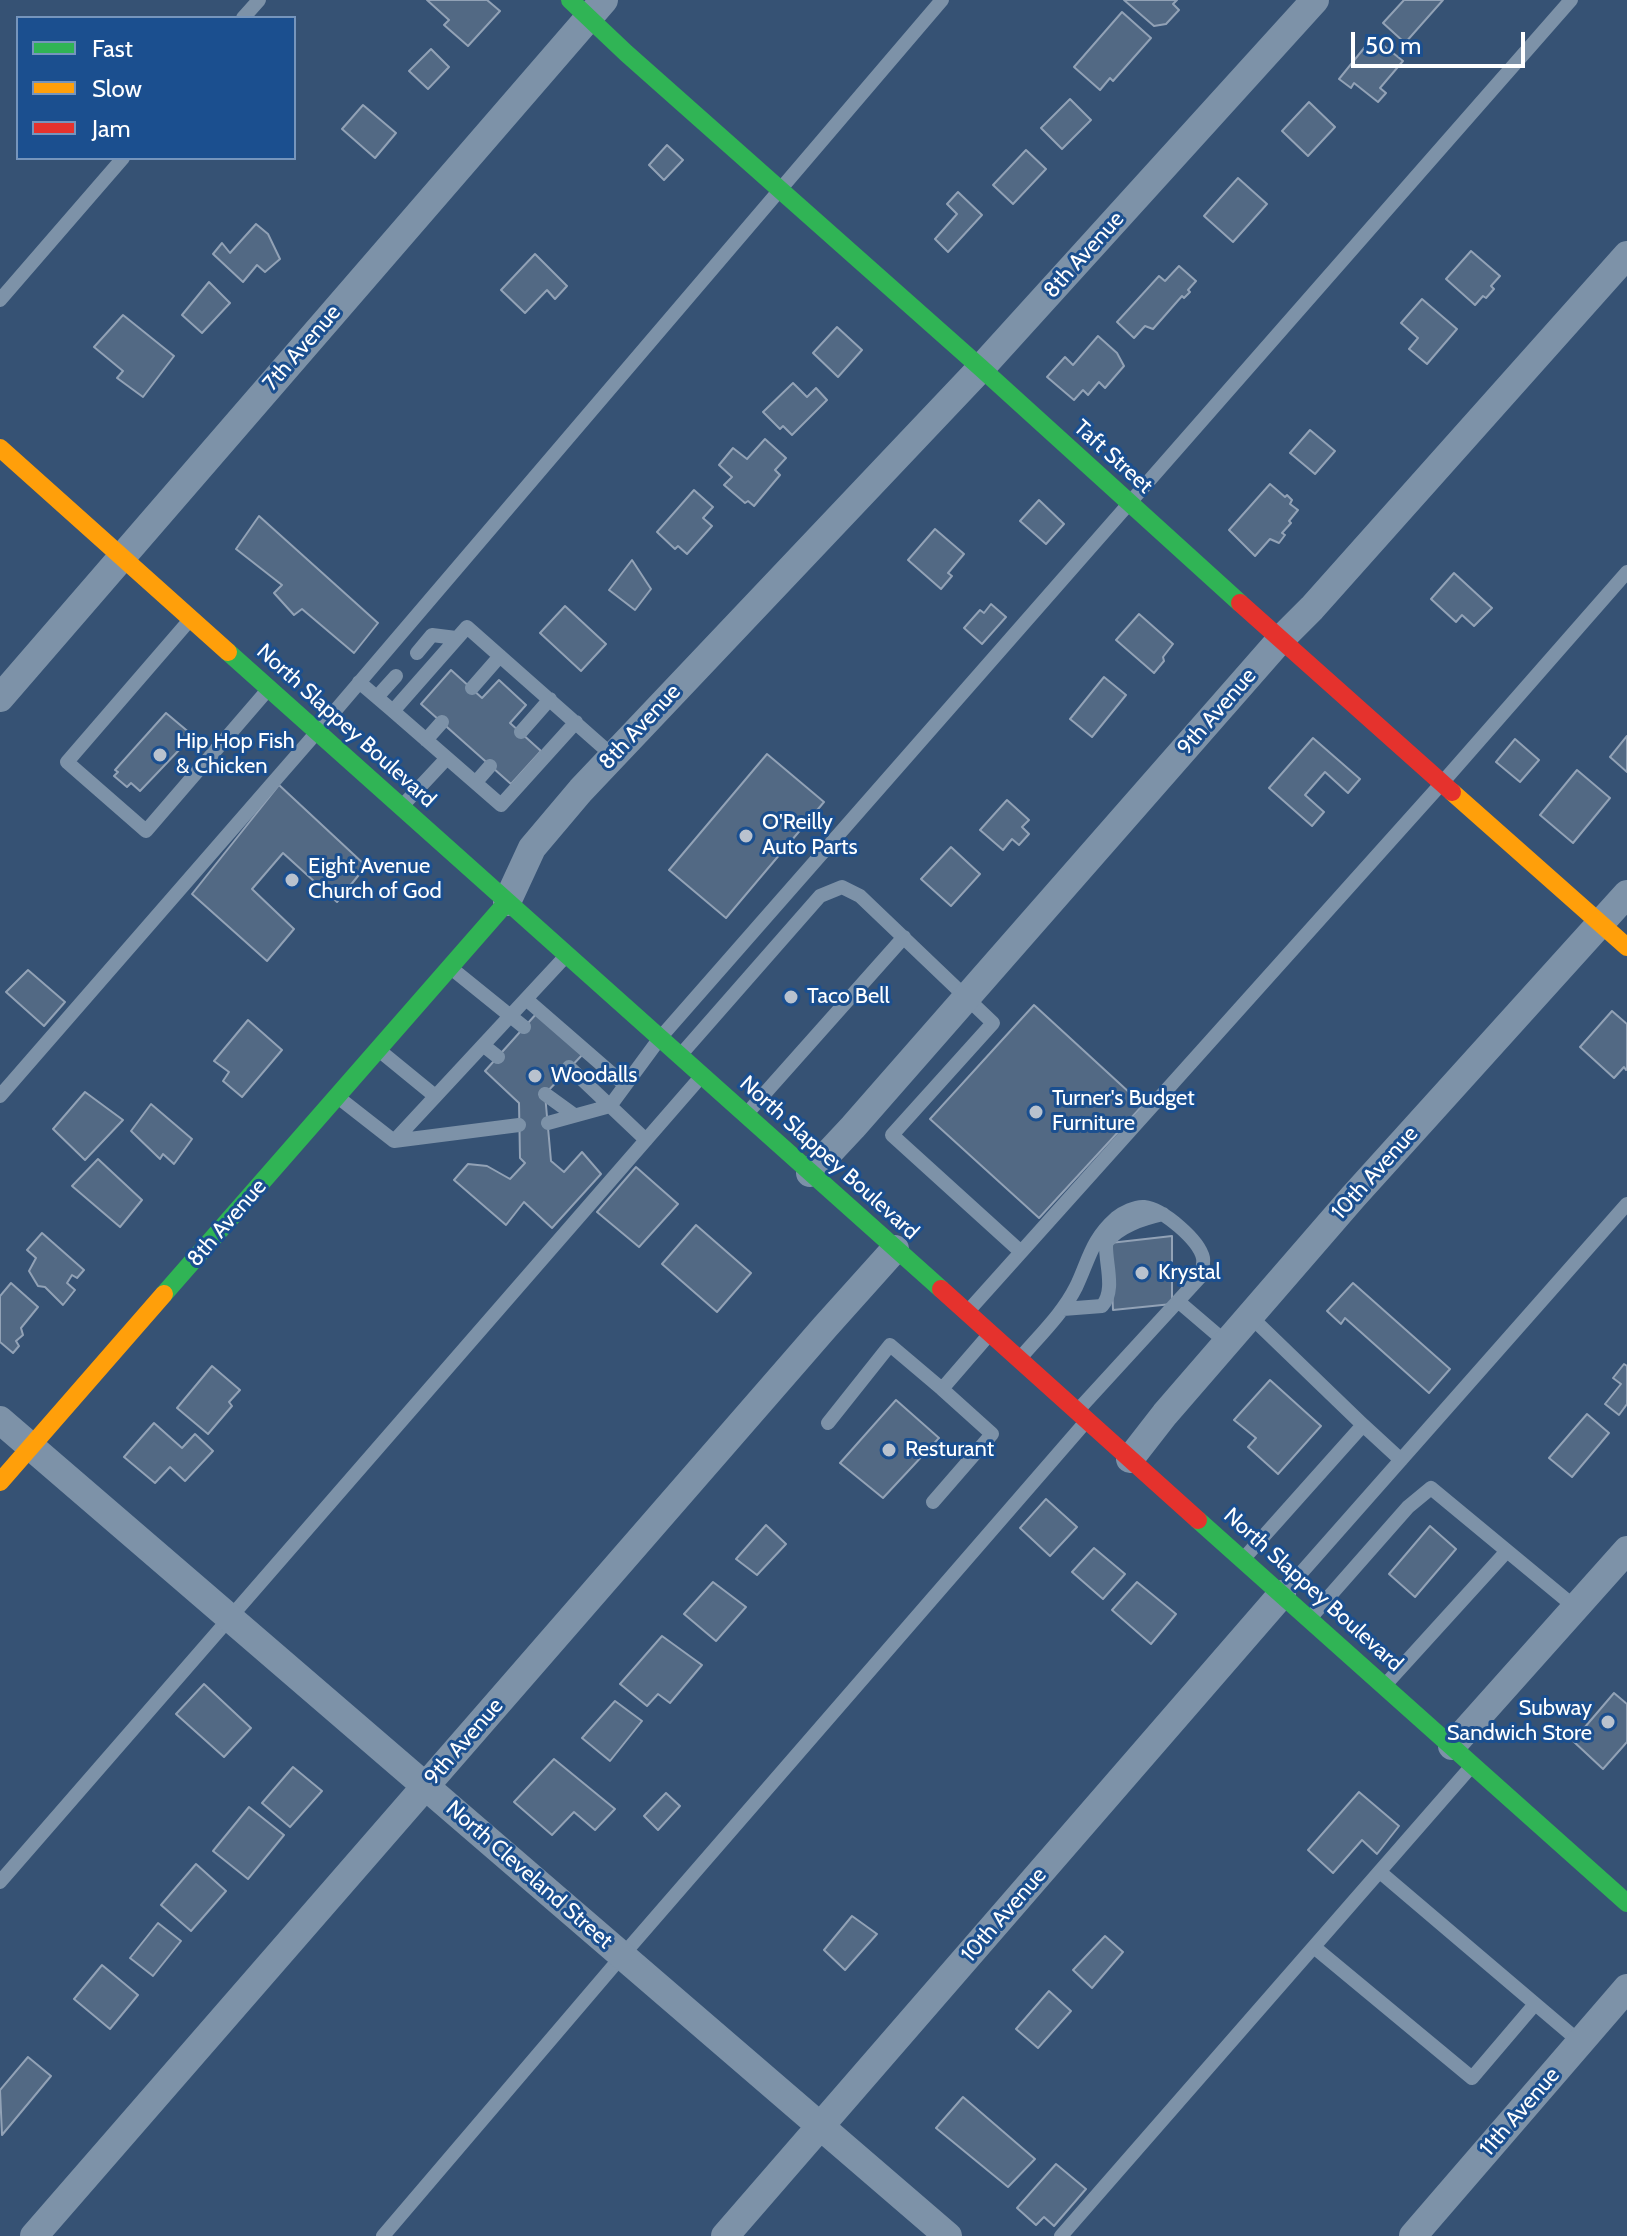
<!DOCTYPE html>
<style>
body{margin:0}
#map{position:relative;width:1627px;height:2236px;overflow:hidden;background:#365274;font-family:Cabin,sans-serif}
canvas{display:block}
.legend{position:absolute;left:16px;top:16px;width:280px;height:144px;box-sizing:border-box;background:#1b4f8f;border:2px solid #7695bc;margin:0;padding:10px 14px;list-style:none;font-size:24px;color:#fff}
.legend li{display:flex;align-items:center;gap:16px;height:40px}
.legend b{width:40px;border:2px solid #7695bc}
.scale{position:absolute;left:1351px;top:32px;width:174px;height:36px;box-sizing:border-box;border:4px solid #fff;border-top:0;padding-left:10px;font-size:24px;line-height:28px;white-space:nowrap;color:#fff;-webkit-text-stroke:6px #1b4f8f;paint-order:stroke}
</style>
<div id="map">
<canvas width="1627" height="2236"></canvas>
<ul class="legend">
<li><b style="height:10px;background:#30b455"></b>Fast</li>
<li><b style="height:10px;background:#ff9f0a"></b>Slow</li>
<li><b style="height:10px;background:#e5322d"></b>Jam</li>
</ul>
<div class="scale">50 m</div>
</div>
<script>
const c = document.querySelector('canvas').getContext('2d');
c.lineJoin = 'round';
function paint(path, color) { c.fillStyle = color; c.fill(path, 'evenodd'); }
function strokePath(path, color, width, dash) { c.strokeStyle = color; c.lineWidth = width; c.lineCap = dash ? 'butt' : 'round'; c.setLineDash(dash || []); c.stroke(path); }
function label(font, color, halo, rows, align = 'center') {
  c.font = font + ' Cabin,sans-serif'; c.lineWidth = 6; c.setLineDash([]); c.textBaseline = 'middle'; c.strokeStyle = halo; c.fillStyle = color; for (const [text, x, y, turn = 0] of rows) {
    c.save(); c.translate(x, y); c.rotate((+turn || 0) * Math.PI / 180); c.textAlign = isNaN(turn) ? turn : align; if (halo) c.strokeText(text, 0, 0); c.fillText(text, 0, 0); c.restore();
  }
}
const building = new Path2D(`
 M427,0H487L500,11L468,46L444,25L449,20Z
 M1124,0H1177L1173,4L1179,10L1166,24L1154,26Z
 M1404,0H1443L1405,43L1383,23Z
 M1122,12L1151,38L1113,81L1110,78L1100,90L1074,67Z
 M1373,37L1403,61L1380,88L1386,93L1378,102L1354,83L1351,88L1339,79Z
 M431,49L449,67L428,89L409,71Z
 M1070,99L1091,120L1062,149L1041,128Z
 M1309,102L1335,127L1308,156L1282,131Z
 M363,105L396,133L375,158L342,129Z
 M667,145L683,160L664,180L649,165Z
 M1026,150L1046,169L1013,204L993,185Z
 M1238,178L1267,204L1233,242L1204,216Z
 M958,192L982,215L948,252L935,239L957,214L947,204Z
 M256,224L268,234L280,259L265,272L257,265L243,282L213,254L222,243L230,253Z
 M1471,251L1500,276L1491,286L1494,289L1486,298L1483,296L1475,305L1446,279Z
 M535,254L567,286L555,299L547,290L525,313L501,290Z
 M1179,266L1196,281L1188,290L1190,292L1184,298L1182,296L1153,329L1145,326L1134,338L1117,322L1159,276L1165,281Z
 M209,282L230,303L202,333L182,315Z
 M1422,299L1457,329L1427,364L1409,349L1418,338L1401,323Z
 M123,315L174,356L143,397L117,378L123,371L94,347Z
 M837,327L862,350L838,377L813,353Z
 M1098,336L1117,353L1124,366L1105,388L1099,382L1088,395L1083,390L1074,400L1047,377L1065,357L1073,365Z
 M793,383L807,397L816,388L827,400L792,435L783,426L780,429L763,412Z
 M1310,430L1335,451L1315,474L1290,453Z
 M765,439L786,458L775,470L780,475L754,506L748,501L745,503L724,485L732,477L719,465L733,448L747,459Z
 M1270,484L1285,497L1287,495L1292,500L1290,504L1298,510L1289,521L1291,523L1282,533L1285,535L1279,543L1270,539L1255,556L1229,530Z
 M694,490L713,507L703,518L712,526L687,554L678,546L675,549L657,532Z
 M1039,500L1064,524L1046,544L1020,521Z
 M259,516L378,623L354,653L302,609L294,615L274,593L282,585L236,549Z
 M935,529L964,554L948,573L952,576L941,589L908,560Z
 M632,560L651,589L635,610L609,590Z
 M1454,573L1492,608L1474,626L1462,615L1456,622L1431,599Z
 M991,604L1006,617L982,644L964,628L980,610L984,613Z
 M565,606L606,644L581,671L540,633Z
 M1139,614L1173,644L1163,657L1164,661L1154,673L1116,640Z
 M451,670L482,698L499,680L526,705L510,723L541,751L511,784L421,704Z
 M1104,677L1126,695L1092,737L1070,719Z
 M166,713L191,734L179,746L181,748L140,791L131,783L127,787L114,776L118,772L115,770Z
 M1627,736V772L1610,757Z
 M1313,738L1360,779L1348,793L1325,772L1305,795L1324,812L1312,826L1269,788Z
 M1515,739L1539,760L1520,782L1496,762Z
 M767,754L824,802L726,918L669,870Z
 M1577,770L1610,798L1573,843L1540,815Z
 M279,785L366,866L337,902L283,853L252,889L294,929L267,961L192,894Z
 M1007,800L1029,820L1022,827L1029,834L1019,845L1012,839L1003,850L980,830Z
 M951,847L980,874L951,906L921,879Z
 M28,970L65,1002L44,1026L6,992Z
 M1034,1005L1143,1105L1039,1218L930,1119Z
 M1612,1011L1627,1024V1069L1626,1070L1624,1067L1614,1078L1580,1047Z
 M537,1013L584,1053L545,1094L551,1161L564,1172L582,1152L601,1174L552,1228L524,1202L506,1225L454,1180L468,1164L487,1166L510,1179L525,1163L520,1158L519,1103L485,1071Z
 M248,1020L282,1050L242,1097L223,1081L229,1072L214,1061Z
 M85,1092L123,1120L85,1160L53,1129Z
 M151,1104L192,1139L174,1164L163,1154L160,1159L131,1131Z
 M98,1159L142,1200L120,1227L72,1186Z
 M636,1167L678,1204L639,1247L597,1212Z
 M696,1225L751,1273L717,1312L662,1264Z
 M42,1233L84,1270L77,1278L72,1275L67,1283L75,1290L63,1305L45,1287L38,1286L29,1271L36,1258L27,1250Z
 M1172,1236V1304L1113,1310L1110,1243Z
 M11,1283L38,1307L21,1328L23,1335L16,1341L19,1346L13,1353L0,1342V1296Z
 M1353,1283L1450,1369L1429,1393L1345,1318L1341,1324L1327,1311Z
 M1624,1364L1627,1366V1404L1619,1415L1605,1404L1621,1384L1613,1378Z
 M212,1366L240,1390L229,1402L232,1406L208,1434L177,1408Z
 M1270,1380L1321,1426L1278,1474L1248,1447L1256,1438L1234,1420Z
 M896,1400L939,1438L883,1498L840,1463Z
 M1587,1414L1609,1433L1572,1477L1549,1458Z
 M154,1423L182,1448L195,1434L213,1451L185,1481L170,1467L155,1483L124,1457Z
 M1046,1499L1077,1527L1050,1556L1020,1528Z
 M766,1525L786,1544L757,1575L736,1559Z
 M1430,1526L1456,1549L1415,1597L1389,1574Z
 M1094,1548L1125,1574L1103,1599L1072,1572Z
 M713,1582L746,1607L716,1641L684,1614Z
 M1137,1582L1176,1614L1151,1644L1112,1610Z
 M662,1636L702,1665L670,1703L658,1694L647,1706L620,1684Z
 M204,1684L251,1728L224,1757L176,1714Z
 M1614,1693L1627,1704V1742L1603,1769L1573,1741Z
 M615,1701L642,1721L610,1761L582,1738Z
 M554,1759L615,1809L595,1830L574,1812L552,1835L514,1802Z
 M293,1767L322,1791L290,1827L262,1803Z
 M1359,1792L1399,1826L1377,1854L1362,1840L1333,1873L1308,1850Z
 M666,1793L680,1806L658,1830L644,1816Z
 M249,1807L284,1835L248,1879L213,1851Z
 M196,1864L226,1891L191,1931L161,1905Z
 M852,1916L877,1934L845,1970L824,1950Z
 M158,1923L181,1941L153,1976L130,1958Z
 M1105,1936L1123,1952L1092,1988L1073,1970Z
 M102,1965L138,1995L110,2029L74,1999Z
 M1049,1991L1071,2011L1038,2048L1016,2029Z
 M28,2057L51,2076L2,2135L0,2090Z
 M963,2097L1035,2159L1008,2187L936,2128Z
 M1056,2164L1086,2189L1054,2226L1044,2217L1036,2225L1017,2208Z`);
paint(building, '#526984');
strokePath(building, '#92a2b6', 2);
strokePath(new Path2D(`
 M243,18L259,0
 M0,300L123,158
 M188,622L67,762L146,831L265,693
 M417,653L432,635L456,638
 M359,682L393,711
 M472,688L500,656
 M377,697L396,676
 M576,722L501,805L393,711L467,627L613,756
 M521,732L550,699
 M426,740L442,722
 M476,782L490,766
 M404,804L447,758
 M451,968L524,1027
 M526,999L625,1085
 M483,1045L498,1057
 M380,1051L435,1096
 M684,1051L820,896L842,887L860,896L993,1023L892,1135L1021,1252
 M569,1067L646,1140
 M545,1094L574,1115
 M0,1096L317,732L942,0
 M339,1098L394,1141L564,958
 M750,1110L904,937
 M548,1123L610,1106L660,1038L1571,0
 M394,1141L519,1125
 M1179,1302L1227,1343
 M970,1309L1442,783L1627,572
 M1063,1309L1102,1306C1116,1290 1105,1263 1106,1243C1119,1226 1142,1219 1163,1214
 M1022,1356C1041,1334 1063,1313 1076,1287C1089,1260 1091,1240 1116,1218C1122,1213 1136,1206 1144,1207C1163,1209 1199,1240 1203,1258C1204,1263 1202,1270 1201,1276L1079,1409
 M828,1423L890,1345L942,1389
 M1363,1425L1401,1460
 M933,1502L992,1434L942,1389L987,1337
 M1246,1556L1363,1425L1250,1316
 M1286,1590L1627,1204
 M1312,1616L1408,1507L1431,1488L1576,1608
 M1386,1684L1507,1551
 M1380,1872L1580,2042
 M0,1882L699,1079
 M1314,1947L1472,2078L1535,2004
 M383,2236L622,1956L1083,1425
 M1061,2236L1470,1768`), '#7d92a8', 14);
strokePath(new Path2D(`
 M0,698L604,0
 M507,902L532,848L581,790L981,368L1315,0
 M810,1173L853,1127L1280,640L1312,608L1627,255
 M0,1420L948,2236
 M1130,1459L1165,1414L1353,1197L1627,894
 M1452,1746L1627,1550
 M34,2236L825,1327L895,1249
 M725,2236L1282,1594
 M1413,2236L1627,1988`), '#7d92a8', 28);
strokePath(new Path2D(`
 M570,0L626,53L981,368L1240,603
 M228,652L941,1289
 M164,1294L507,902
 M1198,1520L1627,1903`), '#30b455', 18);
strokePath(new Path2D(`
 M0,448L228,652
 M1452,792L1627,947
 M0,1482L164,1294`), '#ff9f0a', 18);
strokePath(new Path2D(`
 M1240,603L1452,792
 M941,1289L1198,1520`), '#e5322d', 18);
for (const [x, y, r, color] of [
 [160,755,8,"#b9c2ce"],
 [746,836,8,"#b9c2ce"],
 [292,880,8,"#b9c2ce"],
 [791,997,8,"#b9c2ce"],
 [535,1076,8,"#b9c2ce"],
 [1036,1112,8,"#b9c2ce"],
 [1142,1273,8,"#b9c2ce"],
 [889,1450,8,"#b9c2ce"],
 [1608,1722,8,"#b9c2ce"]
]) { const dot = new Path2D(); dot.arc(x, y, r, 0, 2 * Math.PI); c.fillStyle = color; c.fill(dot); strokePath(dot, '#1b4f8f', 3); }
label('22px', '#fff', '#1b4f8f', [
 ["8th Avenue",1084,255,-48],
 ["7th Avenue",302,348,-49],
 ["Taft Street",1113,457,42],
 ["9th Avenue",1217,712,-49],
 ["North Slappey Boulevard",346,726,42],
 ["8th Avenue",640,727,-47],
 ["North Slappey Boulevard",829,1158,42],
 ["10th Avenue",1375,1173,-48],
 ["8th Avenue",227,1223,-49],
 ["North Slappey Boulevard",1313,1590,42],
 ["9th Avenue",464,1742,-49],
 ["North Cleveland Street",529,1875,41],
 ["10th Avenue",1004,1915,-49],
 ["11th Avenue",1520,2112,-49]
]);
label('22px', '#fff', '#1b4f8f', [
 ["Hip Hop Fish",176,742],
 ["& Chicken",176,767],
 ["O'Reilly",762,823],
 ["Auto Parts",762,848],
 ["Eight Avenue",308,867],
 ["Church of God",308,892],
 ["Taco Bell",807,997],
 ["Woodalls",551,1076],
 ["Turner's Budget",1052,1099],
 ["Furniture",1052,1124],
 ["Krystal",1158,1273],
 ["Resturant",905,1450],
 ["Subway",1592,1709,"right"],
 ["Sandwich Store",1592,1734,"right"]
], 'left');
</script>
